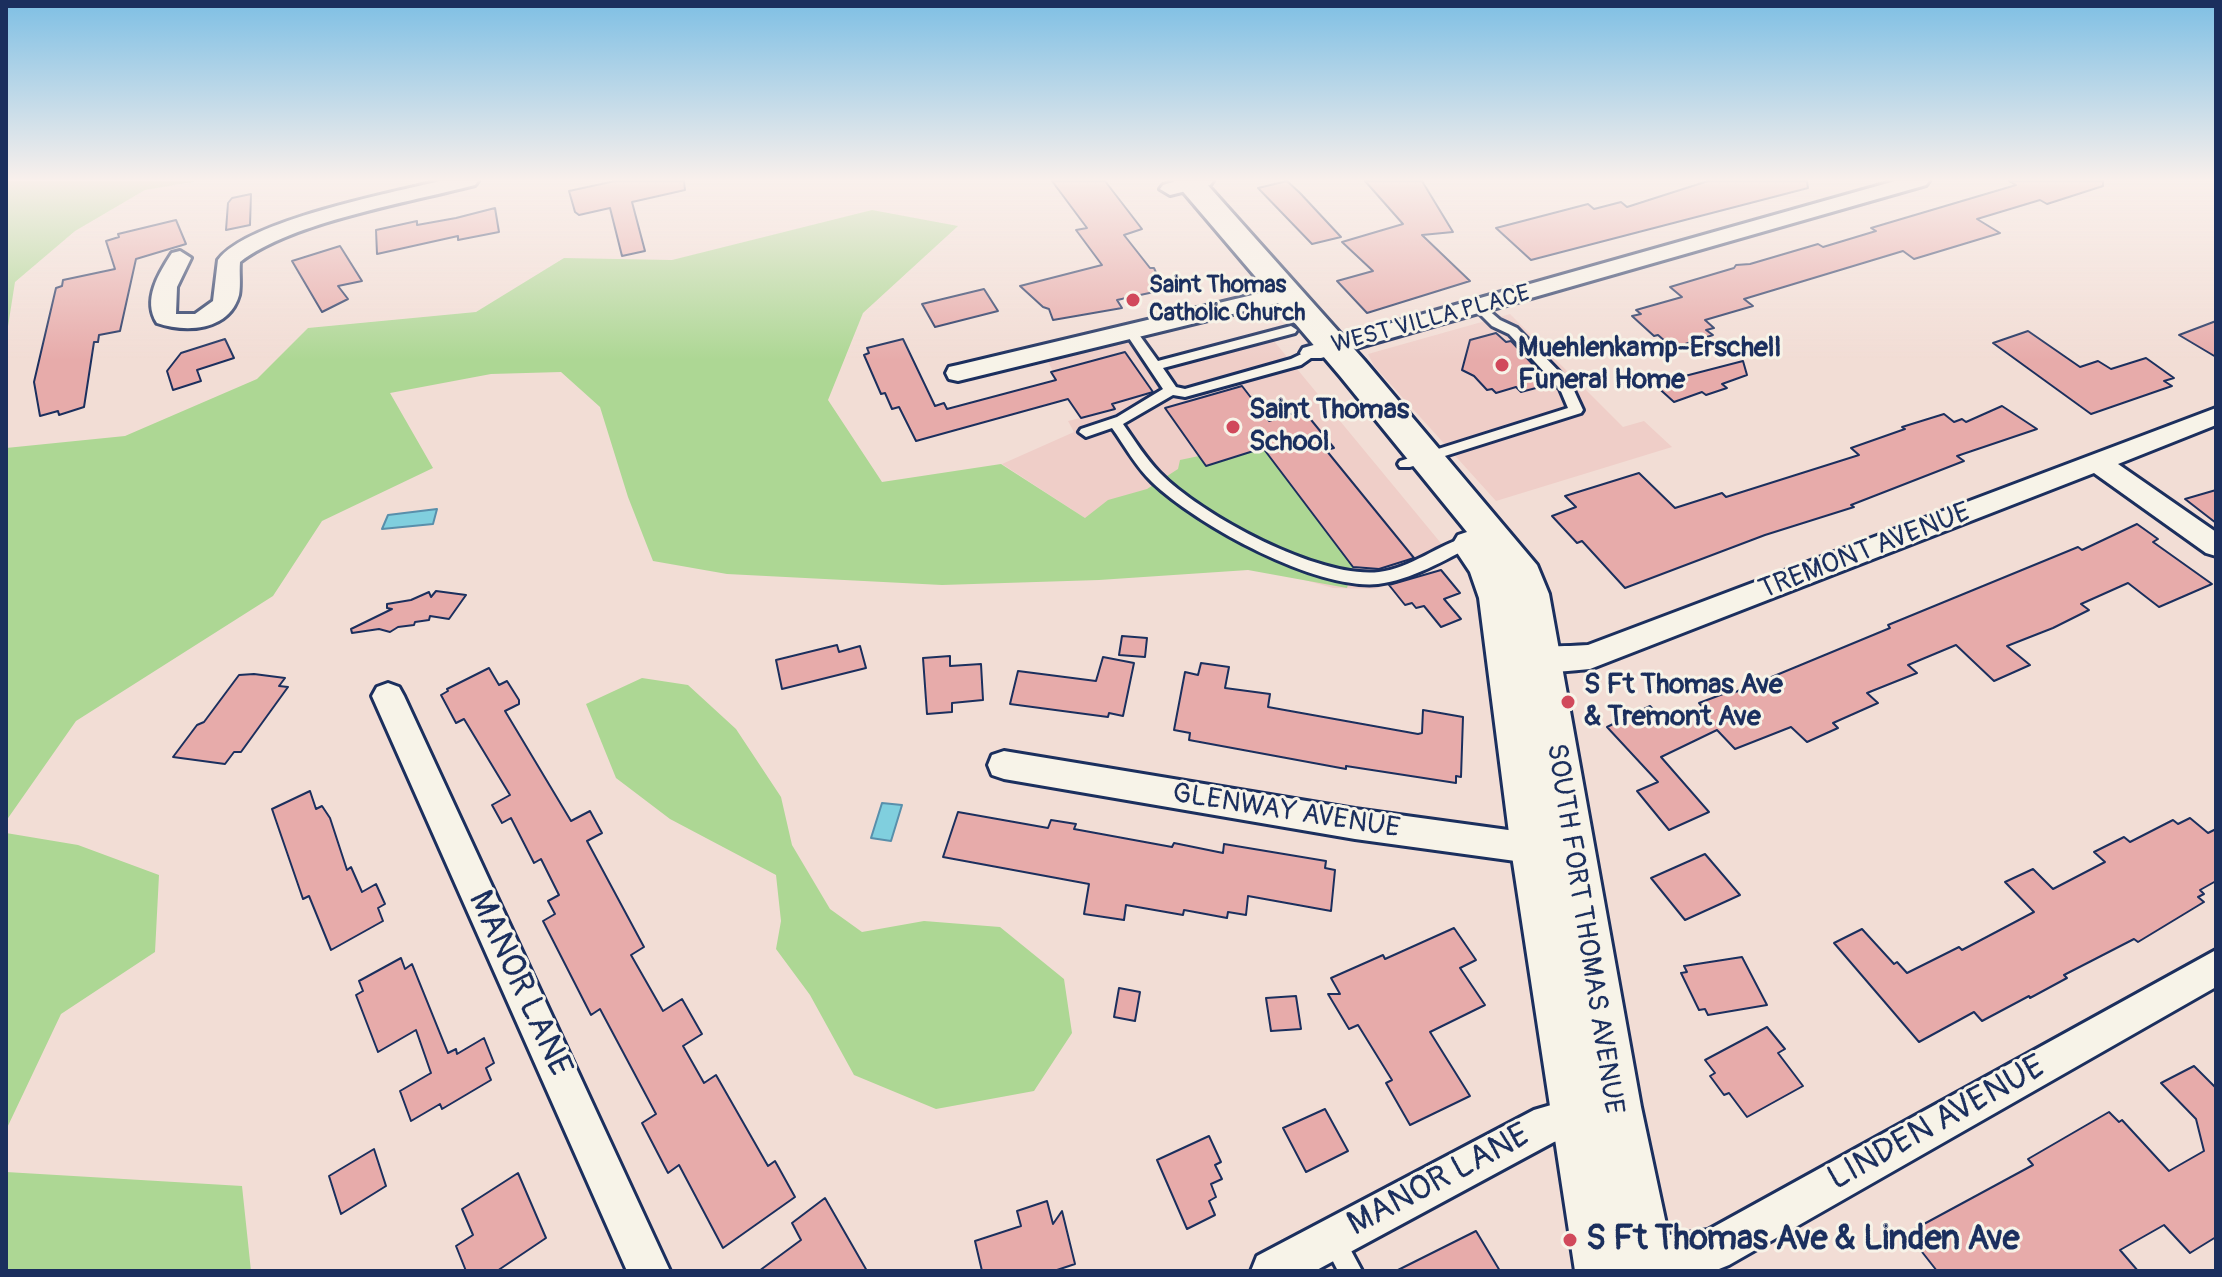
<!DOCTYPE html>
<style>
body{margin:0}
#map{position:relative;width:2222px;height:1277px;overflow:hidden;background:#f2ddd5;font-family:Pangolin,sans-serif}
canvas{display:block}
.frame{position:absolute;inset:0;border:8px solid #1b2f5e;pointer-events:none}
</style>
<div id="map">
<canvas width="2222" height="1277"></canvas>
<div class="frame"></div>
</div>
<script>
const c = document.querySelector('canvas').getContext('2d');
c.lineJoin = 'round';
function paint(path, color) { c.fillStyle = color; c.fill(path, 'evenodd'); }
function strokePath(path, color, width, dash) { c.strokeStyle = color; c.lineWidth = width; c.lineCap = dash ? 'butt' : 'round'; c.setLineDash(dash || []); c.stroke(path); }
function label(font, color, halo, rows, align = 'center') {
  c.font = font + ' Pangolin,sans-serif'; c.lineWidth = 6; c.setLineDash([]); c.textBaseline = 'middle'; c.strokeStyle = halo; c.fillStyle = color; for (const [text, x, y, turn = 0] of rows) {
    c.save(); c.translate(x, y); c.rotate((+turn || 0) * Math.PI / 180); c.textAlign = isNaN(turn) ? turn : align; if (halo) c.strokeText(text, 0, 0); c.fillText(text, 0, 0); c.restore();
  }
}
paint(new Path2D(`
 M1510,314L1623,427L1644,421L1672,447L1496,501L1374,366L1368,354Z
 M1269,335L1454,559L1375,589L1333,588L1085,518L1002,464L1074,432L1068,421L1080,418L1048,362L1058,359V356L1132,339L1151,366Z`), '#efcec8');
paint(new Path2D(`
 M6,181H199L145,190L75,231L15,282L6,339Z
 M872,210L958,226L863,313L828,400L882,482L1001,464L1085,518L1108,500L1147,489L1178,469L1180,460L1199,456L1206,466L1263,448L1353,567L1347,588L1248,570L1099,580L942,585L727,574L653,561L628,497L600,407L561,372L491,374L390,393L433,468L322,521L273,596L76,721L6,821V448L125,436L257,379L308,328L476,312L564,258L672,260Z
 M642,678L688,685L736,729L781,797L792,845L830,909L862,932L924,921L1000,927L1064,979L1072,1033L1034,1091L936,1109L854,1075L810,995L776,949L781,921L776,875L670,819L616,778L586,704Z
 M6,833L78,845L159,875L155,952L61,1014L6,1130Z
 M6,1172L242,1186L251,1271H6Z`), '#add794');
const water = new Path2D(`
 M437,509L433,524L382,529L388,515Z
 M882,803L902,805L891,841L871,838Z`);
paint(water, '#80cfde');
strokePath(water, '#588fab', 2);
const building = new Path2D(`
 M615,181H684L685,190L632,202L645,251L622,256L610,208L579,215L575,212L569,191Z
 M1052,181H1105L1142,229L1124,235L1150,268H1154L1162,286L1153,288L1154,292L1117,300L1122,308L1053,320L1049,309L1043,307L1020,286L1102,265L1076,230L1087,228Z
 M1287,181L1300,193L1341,237L1312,244L1258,188Z
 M1365,181H1422L1453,232L1422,235L1470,281L1367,313L1337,281L1373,271L1342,242L1403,224Z
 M1708,181H1807L1808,188L1531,260L1496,228L1588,204L1594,209L1621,202L1627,207Z
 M2009,181H2103V186L2047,204L2040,200L1977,219L2000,233L1914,259L1903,251L1744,299L1753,306L1705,320L1714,328L1706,330L1713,335L1673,348L1658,335L1654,336L1632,316L1641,314L1636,310L1682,297L1670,287L1734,268L1736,265L1750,264L1818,244L1823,247L1876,231L1871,228L2016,185Z
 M251,194L250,225L226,230L228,203L232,198Z
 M495,208L499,232L458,240V236L377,254L376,230L417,221V225L456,218Z
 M176,220L186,244L136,259L120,331L99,335L98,342H94L84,407L59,415L58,411L40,416L34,382L56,288L62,286L63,280L115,269L106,241L119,237L118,234Z
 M340,246L362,281L338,286L348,299L322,312L292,261Z
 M984,289L998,311L935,327L922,304Z
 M2216,321V357L2179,335Z
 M2028,331L2080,367L2098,361L2111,369L2146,358L2174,378L2164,381L2172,386L2091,414L1993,343Z
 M1496,333L1506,342L1511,341L1551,384L1521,392L1516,387L1496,393L1492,389L1487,390L1474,376L1462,370L1470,340Z
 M225,339L234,358L197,370L201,381L173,390L167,371L181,353Z
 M903,339L935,406L944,403L947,409L1056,380L1051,372L1125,352L1153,392L1112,404L1115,409L1081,418L1068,399L916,441L899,407L892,409L885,393L881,394L864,355L869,353L867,348Z
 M1743,361L1747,375L1722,384L1727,388L1706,395L1702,392L1674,402L1654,384Z
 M1242,386L1269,421L1303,410L1334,448L1326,450L1414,558L1379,569L1353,567L1263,448L1206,466L1165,408Z
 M2002,406L2037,429L1957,456L1964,461L1851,505L1854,507L1765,535L1625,588L1582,541L1577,543L1552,516L1576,507L1565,496L1639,473L1675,508L1722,493L1726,497L1859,455L1851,448L1905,429L1902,427L1944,414L1954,422L1962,419L1966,422Z
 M2216,490V523L2185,499Z
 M2137,524L2158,539L2153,542L2212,584L2159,607L2128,583L2081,604L2089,610L2053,628L2007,646L2030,665L1994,681L1956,645L1908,665L1917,673L1867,693L1878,703L1833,723L1838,728L1807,742L1791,727L1735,749L1717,730L1661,757L1709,812L1669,830L1637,791L1658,782L1607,727L1650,706L1667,724L1705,710L1699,703L1731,691L1733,693L1890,628L1888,625L2078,547L2082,550Z
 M1441,570L1460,593L1444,599L1461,619L1441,627L1424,606L1416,608L1412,603L1405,605L1389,585Z
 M436,591L466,595L449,619L430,616L429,620L415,622L414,625L398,627L390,632L379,629L352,633L351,629L392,609L387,608V604L411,600L429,592L431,597Z
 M1122,636L1147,638L1145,657L1119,655Z
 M837,645L839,652L860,646L866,668L782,689L776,660Z
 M950,656V666L981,664L983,700L952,703V712L927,714L923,658Z
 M1103,657L1134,663L1123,716L1109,713L1108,717L1010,704L1018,671L1096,681Z
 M1201,663L1229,667L1225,688L1270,694L1268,707L1418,734L1422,733L1423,710L1463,717L1461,777L1456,776V783L1346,766V769L1189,740L1190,733L1174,730L1185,672L1198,675Z
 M489,668L499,685L507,681L519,700V704L505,711L571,821L590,811L602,833L587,841L644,947L631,955L663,1011L682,999L702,1034L683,1046L704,1083L716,1075L768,1166L775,1161L795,1197L723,1248L679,1165L668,1173L642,1123L656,1114L600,1009L591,1015L543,921L555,914L548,901L559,895L541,859L534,863L511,818L502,823L492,805L510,795L464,719L456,723L441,695L448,691L447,689Z
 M254,674L285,678L279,686L288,687L241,752H234L225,764L173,757L197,725L204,722L239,675Z
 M310,791L316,809L322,806L330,818L347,870L351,867L362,892L376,884L385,904L378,908L383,921L331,950L309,896L303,899L272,809Z
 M958,812L1048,828L1051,820L1076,824L1074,829L1172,847L1174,843L1223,853L1224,844L1326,861L1325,868L1335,870L1331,911L1248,896L1246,915L1228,912L1227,918L1184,910L1183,915L1126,905L1124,920L1084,914L1089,884L943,857Z
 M2190,818L2208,833L2216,829V881L2200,890L2204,894L2198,897L2204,902L2138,942L2134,939L2064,975L2067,978L2030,998L2029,996L1982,1021L1974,1012L1919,1042L1834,943L1862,929L1894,964L1897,962L1907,973L1959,947L1962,950L2034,912L2005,882L2033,869L2053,889L2105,862L2094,852L2124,837L2130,842L2173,820L2178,824Z
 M1705,854L1740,895L1685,920L1651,878Z
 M1454,928L1476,960L1460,968L1485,1005L1430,1032L1470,1096L1410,1125L1386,1083L1392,1080L1358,1025L1349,1029L1328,994H1340L1331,978L1383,955L1385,959Z
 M1742,957L1767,1005L1708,1015L1705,1009L1699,1010L1681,973L1687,972L1684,966Z
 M401,958L405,969L412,964L448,1053L456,1049L457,1054L484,1038L494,1063L486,1068L491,1080L442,1109L440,1104L411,1121L400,1091L431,1073L416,1030L378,1052L356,995L363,991L359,981Z
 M1119,988L1140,992L1135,1021L1114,1017Z
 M1296,996L1301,1029L1271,1031L1266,998Z
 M1767,1027L1785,1049L1778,1053L1803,1086L1747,1117L1729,1093L1724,1095L1710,1076L1715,1073L1705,1060Z
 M2194,1066L2216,1088V1237L2190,1253L2164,1225L2120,1250L2138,1271H1937L1915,1243L1919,1240L1911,1231L2033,1165L2028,1159L2109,1112L2119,1122L2122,1120L2169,1171L2204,1151L2196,1119L2161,1083Z
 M1325,1109L1348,1151L1306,1172L1283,1128Z
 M1209,1136L1221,1162L1215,1165L1222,1179L1211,1184L1216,1197L1209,1201L1215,1215L1187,1229L1157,1160Z
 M374,1149L386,1186L341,1214L329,1176Z
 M518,1173L546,1238L497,1271H466L456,1246L473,1235L462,1209Z
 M825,1198L867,1271H759L801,1240L792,1223Z
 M1047,1201L1053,1224L1062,1211L1075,1264L1054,1271H982L975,1241L1021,1226L1017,1211Z
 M1476,1231L1500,1271H1396Z`);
paint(building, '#e7abaa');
strokePath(building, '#1b2f5e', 2);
const lane = new Path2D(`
 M1480,303L1500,320L1517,328L1571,384L1583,410L1581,413L1410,467H1400L1398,464L1400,461L1568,408L1560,389L1509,334L1492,326L1476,310V304Z
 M1291,326L1297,330L1295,333L1163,368L1176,387L1185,389L1291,359L1312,349L1318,353L1301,365L1185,397L1173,395L1123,424C1135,441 1146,459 1160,473C1201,515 1319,579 1379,572C1411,568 1438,545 1469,536L1476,541L1474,545C1445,560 1411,580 1378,584C1315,590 1197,525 1152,482C1136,467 1125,446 1112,428L1086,437L1079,432L1081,429L1117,417L1163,389L1125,332L1127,329H1135L1158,361Z
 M1333,1229L1341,1232L1362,1271H1338L1322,1240L1325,1232Z`);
const street = new Path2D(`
 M440,181H478L475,185C410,202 291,222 240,262C239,273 241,284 239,295C229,331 186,333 157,323C142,300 159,273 172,253L180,251L191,258L177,287L176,314H195L213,301L218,260C246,221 391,193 440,181Z
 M1176,181H1213L1210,185L1170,195L1160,189L1163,185Z
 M1895,181H1929L1926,185L1321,358H1303L1300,353L1303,348Z
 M1286,287L1294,289L1298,294L1294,299L958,381L949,379L946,373L949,367L958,365Z
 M2216,408V425L2118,464L2216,532V556L2206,553L2094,473L1590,669C1564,671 1538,676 1512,667L1508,659L1512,651C1530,645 1567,647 1588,645Z
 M388,683L399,687L404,696L670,1271H627L372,696L377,687Z
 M1004,751L1355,809L1552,836L1564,840L1569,851L1564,862L1552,866L1355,839L1004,779L992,775L988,765L992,755Z
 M2216,950V987L1729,1265L1714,1271H1616L1612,1260L1618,1245C1646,1234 1678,1236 1708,1230Z
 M1592,1093L1606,1099L1612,1113L1606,1127L1554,1142L1315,1271H1251L1257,1256L1534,1110Z`);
const secondary = new Path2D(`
 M1174,181H1204L1364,360L1537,565L1549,594L1641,1107L1676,1271H1575L1511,849L1479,598L1470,572L1452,545L1458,535L1467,532L1340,376Z`);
strokePath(lane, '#1b2f5e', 6);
strokePath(street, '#1b2f5e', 6);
strokePath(secondary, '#1b2f5e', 6);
paint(lane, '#f7f3e8');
paint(street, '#f7f3e8');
paint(secondary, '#f7f3e8');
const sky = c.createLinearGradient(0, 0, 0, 360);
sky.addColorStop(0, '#7ebfe4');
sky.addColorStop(0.5, '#f9f0ec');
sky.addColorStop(1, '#f9f0ec00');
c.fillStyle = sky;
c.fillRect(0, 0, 2222, 360);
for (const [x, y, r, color] of [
 [1133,300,8,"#d1495b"],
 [1502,365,8,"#d1495b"],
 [1233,427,8,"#d1495b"],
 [1568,702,8,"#d1495b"],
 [1570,1240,8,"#d1495b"]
]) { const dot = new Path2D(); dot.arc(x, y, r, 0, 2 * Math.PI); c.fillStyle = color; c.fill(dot); strokePath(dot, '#f7f3e8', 3); }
label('bold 24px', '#1b2f5e', '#f7f3e8', [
 ["Saint Thomas",1149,286],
 ["Catholic Church",1149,314]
], 'left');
label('24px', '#1b2f5e', '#f7f3e8', [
 ["WEST VILLA PLACE",1431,320,-15]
]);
label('bold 28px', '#1b2f5e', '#f7f3e8', [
 ["Muehlenkamp-Erschell",1518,349],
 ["Funeral Home",1518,381],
 ["Saint Thomas",1249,411],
 ["School",1249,443],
 ["S Ft Thomas Ave",1584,686],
 ["& Tremont Ave",1584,718]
], 'left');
label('28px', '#1b2f5e', '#f7f3e8', [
 ["TREMONT AVENUE",1865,552,-21],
 ["GLENWAY AVENUE",1286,812,9],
 ["SOUTH FORT THOMAS AVENUE",1584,929,81]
]);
label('34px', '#1b2f5e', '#f7f3e8', [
 ["MANOR LANE",519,984,65],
 ["LINDEN AVENUE",1937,1124,-29],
 ["MANOR LANE",1439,1181,-28]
]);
label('bold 34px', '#1b2f5e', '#f7f3e8', [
 ["S Ft Thomas Ave & Linden Ave",1586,1240]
], 'left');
</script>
